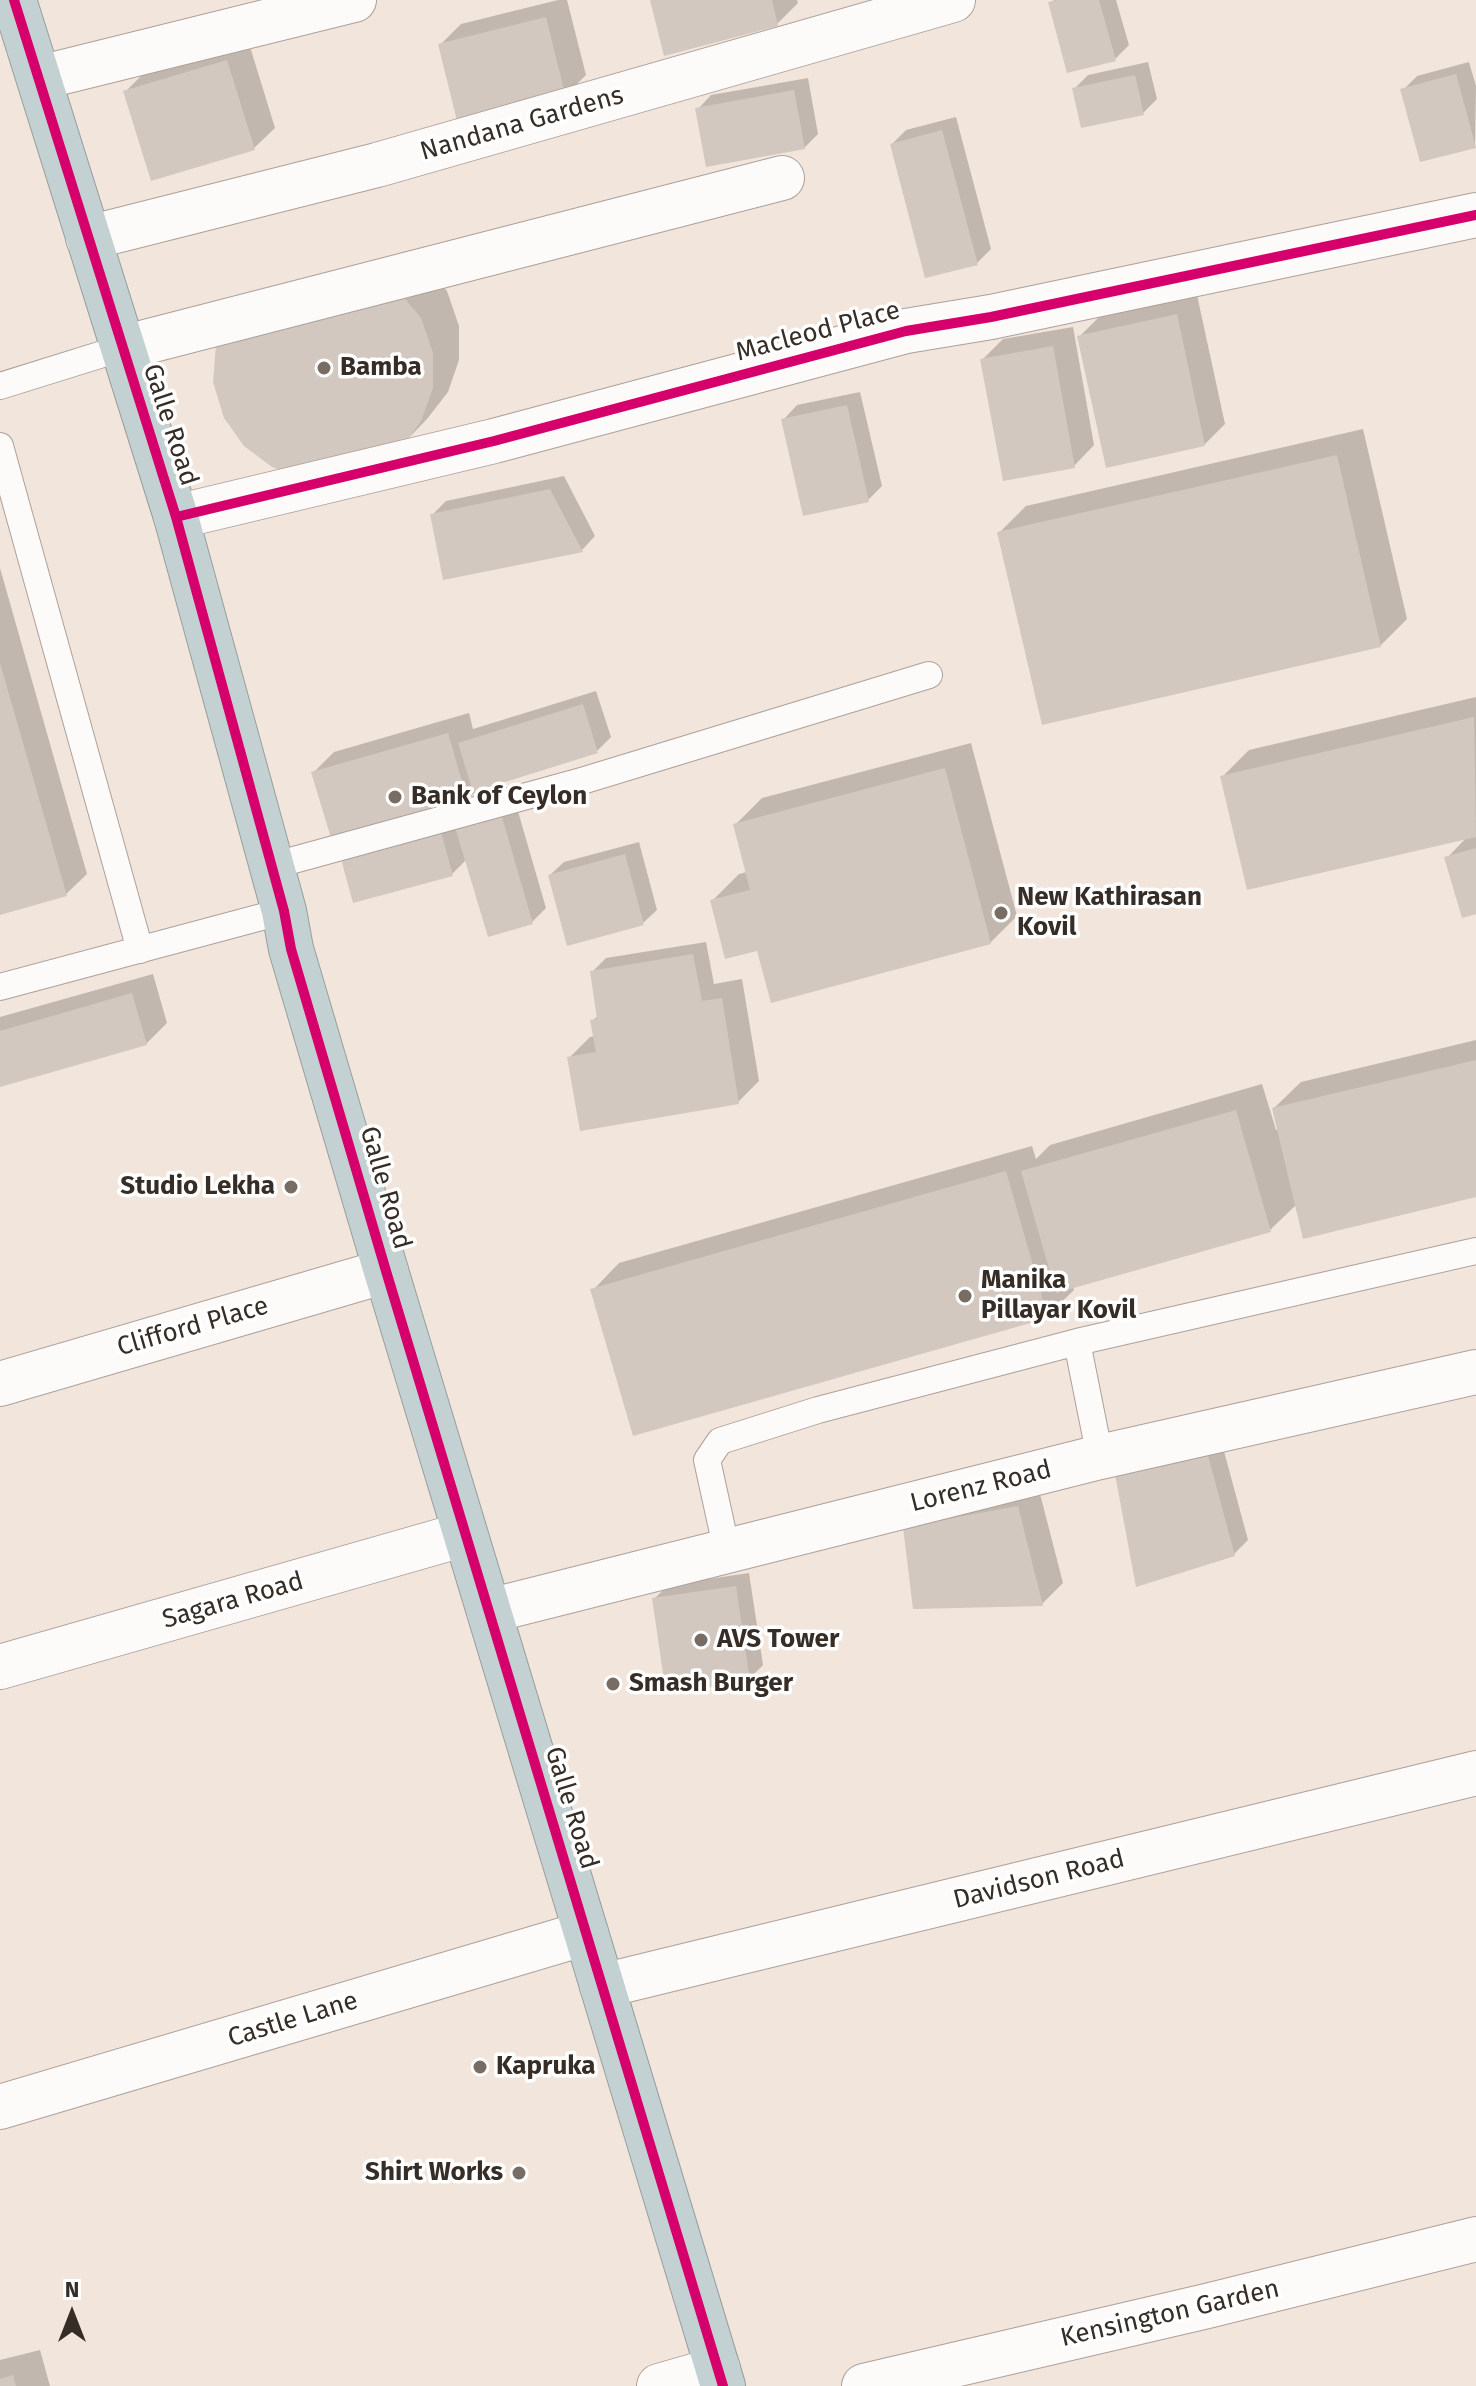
<!DOCTYPE html>
<style>
body{margin:0}
#map{position:relative;width:1476px;height:2386px;overflow:hidden;background:#f2e5db;font-family:"Fira Sans",sans-serif}
canvas{display:block}
.north{position:absolute;left:32px;top:2274px;width:80px;height:80px;-webkit-text-stroke:6px #fff;paint-order:stroke;rotate:0deg;font-size:22px;font-weight:700;line-height:32px;text-align:center;color:#362d26}
.north::after{content:'';display:block;margin:auto;width:28px;height:36px;background:#362d26;clip-path:polygon(50% 0,100% 100%,50% 72%,0 100%)}
</style>
<div id="map">
<canvas width="1476" height="2386"></canvas>
<div class="north">N</div>
</div>
<script>
const c = document.querySelector('canvas').getContext('2d');
c.lineJoin = 'round';
function paint(path, color) { c.fillStyle = color; c.fill(path, 'evenodd'); }
function strokePath(path, color, width, dash) { c.strokeStyle = color; c.lineWidth = width; c.lineCap = dash ? 'butt' : 'round'; c.setLineDash(dash || []); c.stroke(path); }
function label(font, color, halo, rows, align = 'center') {
  c.font = font + ' "Fira Sans",sans-serif'; c.lineWidth = 7; c.setLineDash([]); c.textBaseline = 'middle'; c.strokeStyle = halo; c.fillStyle = color; for (const [text, x, y, turn = 0] of rows) {
    c.save(); c.translate(x, y); c.rotate((+turn || 0) * Math.PI / 180); c.textAlign = isNaN(turn) ? turn : align; if (halo) c.strokeText(text, 0, 0); c.fillText(text, 0, 0); c.restore();
  }
}
paint(new Path2D(`
 M558,0H567L586,75L565,96L440,45L461,24Z
 M652,0H797L798,3L777,24Z
 M1054,0H1116L1129,45L1115,59L1051,3Z
 M248,40L275,128L254,148L125,92L146,71Z
 M1148,62L1157,99L1143,113L1074,89L1088,75Z
 M1469,62L1476,86L1475,146L1403,90L1417,76Z
 M808,78L818,134L804,148L698,109L711,95Z
 M956,117L991,249L977,263L892,144L906,130Z
 M424,262L447,291L459,326V360L448,392L427,419L400,447L305,476Z
 M1197,295L1225,424L1204,445L1080,336L1100,316Z
 M1073,327L1094,445L1074,466L982,360L1003,339Z
 M860,392L882,486L868,500L784,419L797,405Z
 M1363,429L1407,619L1380,646L999,533L1026,506Z
 M564,476L595,536L582,550L432,515L446,501Z
 M0,568L87,874L66,894L0,913Z
 M596,691L611,737L597,751L480,787L467,801L314,772L334,752L469,713L473,729Z
 M1476,697V912L1447,858L1468,836L1222,777L1249,750Z
 M971,743L1017,916L990,943L759,948L712,901L739,874L747,872L735,825L762,798Z
 M515,801L546,908L532,922L467,859L452,874L343,860Z
 M639,842L657,910L643,923L550,875L564,862Z
 M706,942L714,984L742,979L759,1081L738,1102L569,1058L590,1037L595,1036L592,1021L599,1015L592,972L606,958Z
 M153,974L167,1023L146,1044L0,1085V1017Z
 M1476,1040V1195L1297,1204L1270,1230L1073,1286L1074,1290L1047,1316L593,1290L619,1263L1032,1146L1036,1159L1050,1145L1262,1084L1276,1130L1279,1129L1274,1108L1301,1082Z
 M1221,1440L1248,1540L1234,1554L1116,1470Z
 M1038,1486L1063,1583L1042,1604L906,1528Z
 M749,1573L763,1665L749,1679L654,1599L668,1585Z
 M40,2350L50,2386H0V2360Z`), '#0003');
paint(new Path2D(`
 M650,0H772L778,26L664,56Z
 M1057,0H1099L1116,61L1067,73L1048,2Z
 M546,17L566,98L458,125L438,44Z
 M227,60L255,150L151,181L123,91Z
 M1456,74L1476,148L1420,162L1400,89Z
 M1135,75L1144,115L1081,128L1072,88Z
 M794,90L805,149L706,167L695,108Z
 M942,130L978,265L925,278L890,144Z
 M397,289L421,318L433,353V388L421,421L401,449L305,478L272,467L244,446L224,418L213,382L216,345Z
 M1177,314L1205,446L1106,468L1077,336Z
 M1053,346L1075,468L1003,481L980,359Z
 M847,405L869,502L803,516L781,419Z
 M1337,455L1381,647L1042,725L997,532Z
 M550,489L583,552L443,580L430,514Z
 M0,663L67,896L0,915Z
 M583,704L598,753L473,792L458,743Z
 M1474,717L1476,837L1247,890L1220,776Z
 M448,733L468,802L332,841L311,772Z
 M945,768L991,944L771,1003L757,951L725,959L710,900L750,890L733,824Z
 M501,814L533,924L488,937L455,827Z
 M441,832L453,876L353,903L341,859Z
 M1476,848V914L1462,918L1444,857Z
 M625,854L644,925L567,946L548,875Z
 M693,954L702,1001L722,998L739,1104L580,1131L567,1057L596,1052L590,1020L597,1019L590,971Z
 M132,993L147,1045L0,1087V1031Z
 M1476,1060V1197L1303,1239L1272,1108Z
 M1236,1110L1271,1232L1056,1293L1021,1171Z
 M1006,1171L1048,1318L633,1436L590,1289Z
 M1207,1452L1235,1556L1136,1587L1114,1469Z
 M1018,1506L1043,1606L913,1609L903,1527Z
 M736,1586L750,1681L666,1694L652,1598Z
 M13,2375L16,2386H0V2379Z`), '#d2c8c0');
const lane = new Path2D(`
 M0,386L122,348
 M0,446L140,950
 M272,866L585,780L929,675
 M0,987L284,911
 M1077,1342L1100,1457
 M727,1551L707,1460L720,1441L818,1410L1077,1342L1476,1251`);
const street = new Path2D(`
 M39,78L354,0
 M88,238L377,165L953,0
 M122,348L782,178
 M176,517L494,441L906,331L991,317L1476,215
 M0,1384L386,1271
 M489,1611L1100,1457L1476,1372
 M0,1667L465,1534
 M602,1986L1476,1773
 M0,2107L586,1933
 M659,2386L718,2369
 M864,2386L1207,2306L1476,2239`);
const highway = new Path2D(`
 M14,0L176,517L284,911L291,949L386,1271L723,2386`);
strokePath(lane, '#aca19a', 28);
strokePath(street, '#aca19a', 46);
strokePath(highway, '#979e9d', 46);
strokePath(lane, '#fdfbfa', 26);
strokePath(street, '#fdfbfa', 44);
strokePath(highway, '#c4d1d3', 44);
strokePath(new Path2D(`
 M14,0L176,517L284,911L291,949L386,1271L723,2386
 M176,517L494,441L906,331L991,317L1476,215`), '#d6006c', 10);
for (const [x, y, r, color] of [
 [324,368,8,"#786d65"],
 [395,797,8,"#786d65"],
 [1001,913,8,"#786d65"],
 [291,1187,8,"#786d65"],
 [965,1296,8,"#786d65"],
 [701,1640,8,"#786d65"],
 [613,1684,8,"#786d65"],
 [480,2067,8,"#786d65"],
 [519,2173,8,"#786d65"]
]) { const dot = new Path2D(); dot.arc(x, y, r, 0, 2 * Math.PI); c.fillStyle = color; c.fill(dot); strokePath(dot, '#fff', 3); }
label('26px', '#362d26', '#fff', [
 ["Nandana Gardens",522,124,-16],
 ["Macleod Place",818,332,-15],
 ["Galle Road",170,425,72],
 ["Galle Road",385,1188,74],
 ["Clifford Place",193,1327,-16],
 ["Lorenz Road",981,1487,-14],
 ["Sagara Road",233,1601,-16],
 ["Galle Road",571,1808,73],
 ["Davidson Road",1039,1880,-14],
 ["Castle Lane",293,2020,-17],
 ["Kensington Garden",1170,2314,-13]
]);
label('bold 26px', '#362d26', '#fff', [
 ["Bamba",340,368],
 ["Bank of Ceylon",411,797],
 ["New Kathirasan",1017,898],
 ["Kovil",1017,928],
 ["Studio Lekha",275,1187,"right"],
 ["Manika",981,1281],
 ["Pillayar Kovil",981,1311],
 ["AVS Tower",717,1640],
 ["Smash Burger",629,1684],
 ["Kapruka",496,2067],
 ["Shirt Works",503,2173,"right"]
], 'left');
</script>
